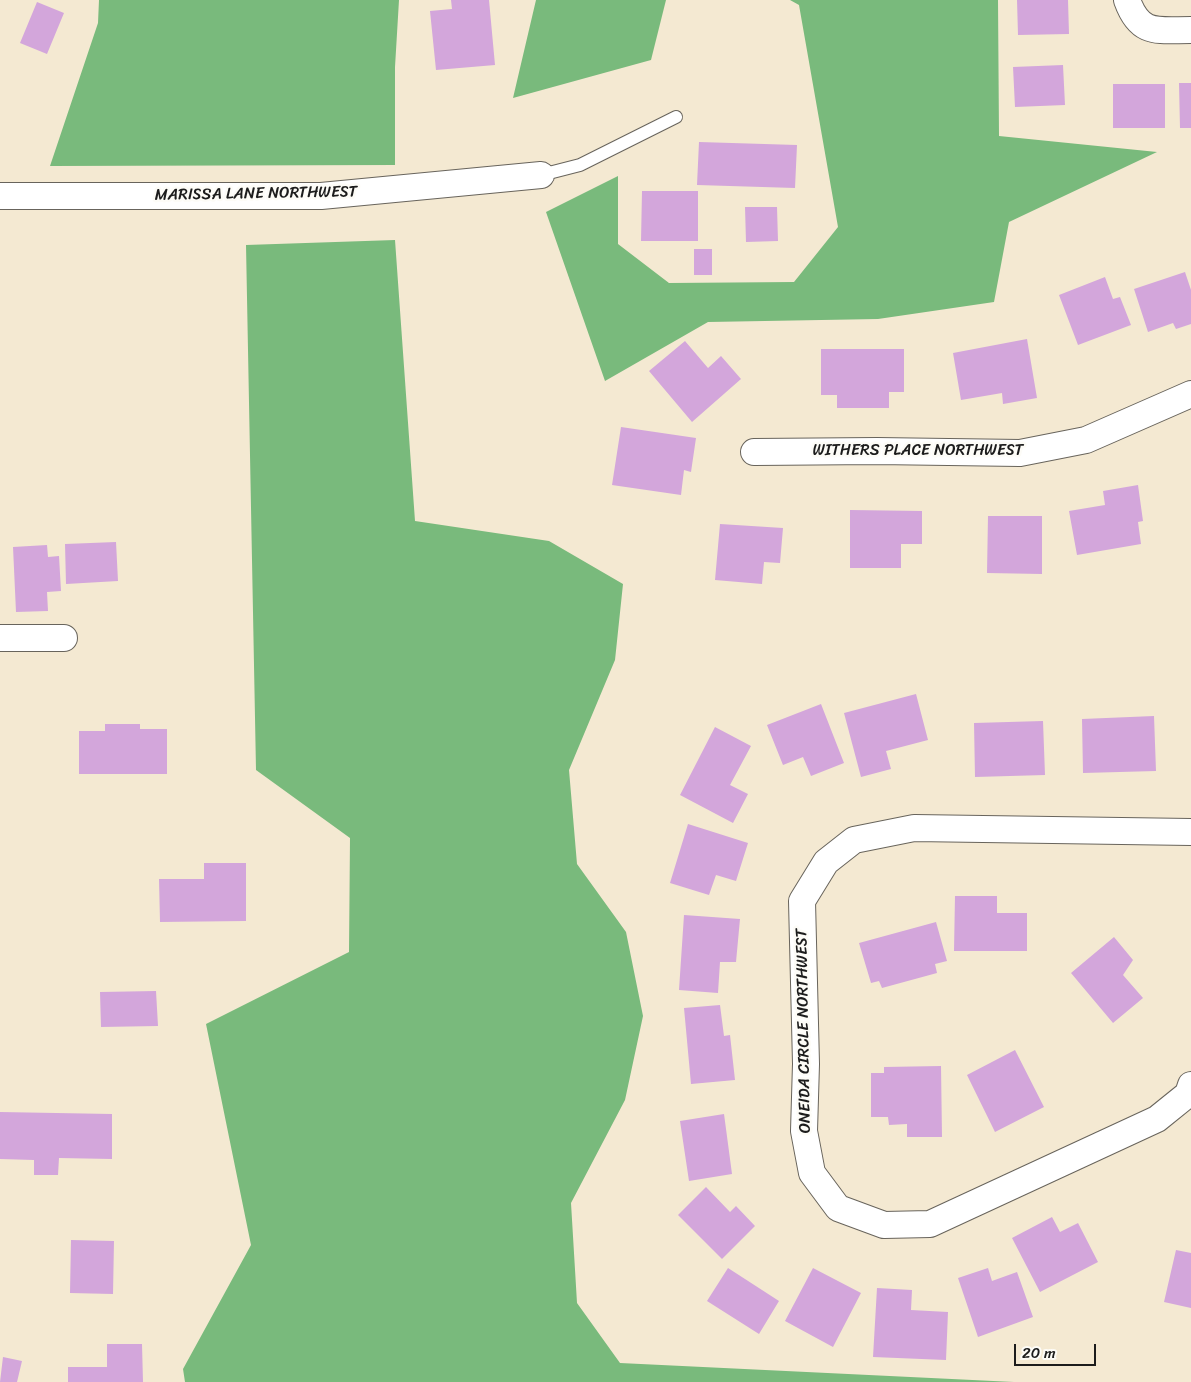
<!DOCTYPE html>
<html>
<head>
<meta charset="utf-8">
<style>
  body { margin:0 }
  #map { position:relative; width:1191px; height:1382px; overflow:hidden; background:#f4e9d2; font-family:Sriracha,sans-serif }
  canvas { display:block }
  .scale { position:absolute; left:1014px; top:1344px; width:82px; height:22px; box-sizing:border-box; border:2px solid #1c1c1c; border-top:0; padding-left:6px; font-size:15px; line-height:18px; white-space:nowrap; color:#1c1c1c; -webkit-text-stroke:4px #fdfcf7; paint-order:stroke }
</style>
</head>
<body>
<div id="map">
<canvas width="1191" height="1382"></canvas>
<div class="scale">20 m</div>
</div>
<script>
const c = document.querySelector('canvas').getContext('2d');
c.lineJoin = 'round';
function fill(path, color) {
  c.fillStyle = color;
  c.fill(path, 'evenodd');
}
function stroke(path, color, width, dash) {
  c.strokeStyle = color;
  c.lineWidth = width;
  c.lineCap = dash ? 'butt' : 'round';
  c.setLineDash(dash || []);
  c.stroke(path);
}
function write(font, color, halo, rows, align = 'center') {
  c.font = font + ' Sriracha,sans-serif';
  c.lineWidth = 5;
  c.setLineDash([]);
  c.textBaseline = 'middle';
  c.strokeStyle = halo;
  c.fillStyle = color;
  for (const [text, x, y, turn = 0] of rows) {
    c.save();
    c.translate(x, y);
    c.rotate((+turn || 0) * Math.PI / 180);
    c.textAlign = isNaN(turn) ? turn : align;
    if (halo) c.strokeText(text, 0, 0);
    c.fillText(text, 0, 0);
    c.restore();
  }
}
fill(new Path2D(`
  M99 0H399L395 67V165L50 166 98 23Z
  M536 0H666L651 60 513 98Z
  M790 0H998L999 136 1157 152 1009 222 994 302 878 319 708 322 605 381 546 212 618 176V244L669 283 794 282 838 227 799 5Z
  M395 240 415 521 549 541 623 584 615 660 569 770 577 864 626 932 643 1016 625 1100 571 1203 577 1303 620 1363 1014 1382H185L183 1369 251 1245 206 1024 349 952 350 838 256 770 246 245Z`), '#79ba7c');
fill(new Path2D(`
  M451 0H489L495 65 436 70 430 11 452 9Z
  M1017 0H1068L1069 34 1018 35Z
  M37 2 64 13 47 54 20 43Z
  M1063 65 1065 105 1015 107 1013 67Z
  M1179 83H1191V128H1180Z
  M1113 84H1165V128H1113Z
  M699 142 797 145 795 188 697 185Z
  M642 191H698V241H641Z
  M745 207H777L778 241 746 242Z
  M694 249H712V275H694Z
  M1185 272 1191 290V324L1176 329 1173 323 1148 332 1134 289Z
  M1105 277 1113 299 1120 297 1131 325 1078 345 1059 295Z
  M1027 339 1037 398 1003 404 1002 393 961 400 953 353Z
  M685 341 708 368 721 356 741 379 692 422 649 371Z
  M821 349H904V392H889V408H837V395H821Z
  M621 427 696 438 691 472 684 470 681 495 612 485Z
  M1138 485 1143 521 1138 522 1141 544 1077 555 1069 511 1105 505 1103 491Z
  M850 510 922 511V544H901V568H850Z
  M988 516H1042V574L987 573Z
  M720 524 783 528 780 563 764 562 762 584 715 580Z
  M116 542 118 581 66 584 65 544Z
  M47 545 48 557 59 556 61 591 47 592 48 611 16 612 13 547Z
  M916 694 928 740 886 751 891 769 861 777 844 713Z
  M821 704 844 763 811 776 803 757 783 765 767 725Z
  M1154 716 1156 771 1083 773 1082 719Z
  M1043 721 1045 775 975 777 974 723Z
  M105 724H140V729H167V774H79V731H105Z
  M715 727 751 746 730 785 748 794 733 823 680 795Z
  M688 824 748 843 736 881 716 875 709 895 670 883Z
  M204 863H246V921L160 922 159 879H204Z
  M955 896H997V913H1027V951H954Z
  M684 915 740 919 736 962H720L718 993 679 990Z
  M936 922 947 961 935 964 937 973 882 988 879 981 871 983 859 943Z
  M1114 937 1133 960 1123 975 1143 998 1113 1023 1071 973Z
  M156 991 158 1026 101 1027 100 992Z
  M720 1005 724 1036 730 1035 735 1080 691 1084 684 1008Z
  M1015 1050 1044 1107 995 1132 967 1075Z
  M941 1066 942 1137H907V1124L889 1125 888 1117H871V1073H884V1067Z
  M0 1112 112 1114V1159L59 1158 58 1175H34V1160L0 1159Z
  M724 1114 732 1174 689 1181 680 1121Z
  M706 1187 730 1212 736 1206 755 1226 722 1259 678 1215Z
  M1052 1217 1060 1232 1078 1223 1098 1262 1040 1292 1012 1238Z
  M71 1240 114 1241 113 1294 70 1293Z
  M1176 1250 1191 1253V1308L1164 1302Z
  M728 1268 779 1301 759 1334 707 1301Z
  M813 1268 861 1293 833 1347 785 1321Z
  M988 1268 992 1281 1017 1272 1033 1317 978 1337 958 1278Z
  M877 1288 912 1290 911 1310 948 1312 946 1360 873 1357Z
  M107 1344H142L143 1382H68V1367H107Z
  M3 1357 22 1361 17 1382H0Z`), '#d3a6db');
const service = new Path2D(`
  M541 175 580 165 676 117`);
const minor = new Path2D(`
  M1127 0C1140 36 1157 30 1191 30
  M0 196H321L541 175
  M754 452 877 451 1020 453 1086 440 1191 394
  M0 638H64
  M1191 832 914 828 854 840 826 862 802 901 806 1064 804 1131 812 1173 838 1208 884 1225 930 1224 1157 1119 1188 1094 1191 1085`);
stroke(service, '#68645c', 14);
stroke(minor, '#68645c', 28);
stroke(service, '#fff', 12);
stroke(minor, '#fff', 26);
write('16px', '#1c1c1c', '#fdfcf7', [
  ["MARISSA LANE NORTHWEST",256,194,-1],
  ["WITHERS PLACE NORTHWEST",918,451],
  ["ONEIDA CIRCLE NORTHWEST",804,1031,-91]
]);
</script>
</body>
</html>
